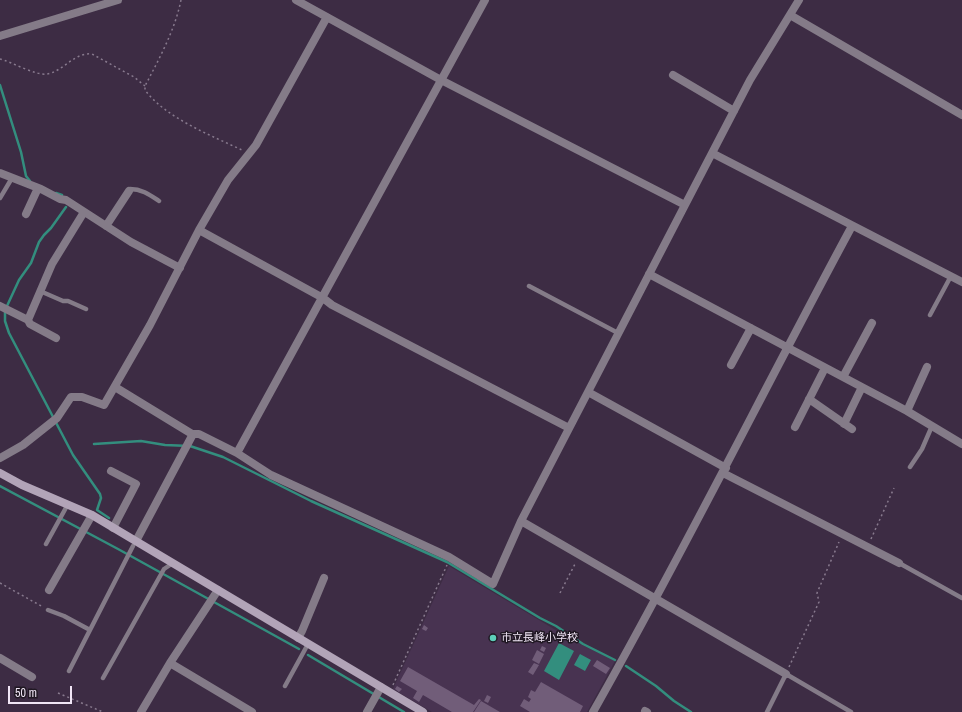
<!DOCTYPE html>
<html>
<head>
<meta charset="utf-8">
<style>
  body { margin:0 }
  #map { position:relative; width:962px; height:712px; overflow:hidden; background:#3d2c44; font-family:"Archivo Narrow",sans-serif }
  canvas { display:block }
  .scale { position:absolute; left:8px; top:686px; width:64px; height:18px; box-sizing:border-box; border:2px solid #f1e6f6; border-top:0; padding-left:5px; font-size:12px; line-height:14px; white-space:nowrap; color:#f1e6f6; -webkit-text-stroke:3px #201823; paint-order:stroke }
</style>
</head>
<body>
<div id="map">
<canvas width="962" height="712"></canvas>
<div class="scale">50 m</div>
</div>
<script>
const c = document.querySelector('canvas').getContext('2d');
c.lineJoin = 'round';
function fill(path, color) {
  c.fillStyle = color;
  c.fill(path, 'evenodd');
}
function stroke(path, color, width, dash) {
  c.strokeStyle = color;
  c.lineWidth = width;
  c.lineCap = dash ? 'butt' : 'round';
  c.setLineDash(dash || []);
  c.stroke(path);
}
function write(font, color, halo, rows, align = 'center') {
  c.font = font + ' "Archivo Narrow","Noto Sans JP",sans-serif';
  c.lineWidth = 3;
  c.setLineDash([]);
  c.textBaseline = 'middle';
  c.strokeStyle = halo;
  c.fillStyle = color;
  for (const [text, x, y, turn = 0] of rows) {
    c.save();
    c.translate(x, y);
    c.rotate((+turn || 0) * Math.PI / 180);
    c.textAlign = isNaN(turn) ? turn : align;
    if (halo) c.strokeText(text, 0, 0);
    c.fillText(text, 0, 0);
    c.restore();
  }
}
fill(new Path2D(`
  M449 566 574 641 615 661 587 712H432L393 689Z`), '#483351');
fill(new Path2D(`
  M559 643 574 651 559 680 544 671Z
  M580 654 591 660 585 671 574 665Z`), '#338e7e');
stroke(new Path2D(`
  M0 85 21 152 26 176 30 181
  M56 193 62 195
  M66 207 51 228 44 235 39 242 31 263 19 280 7 306 5 312V321L9 333 73 455 100 494 101 498 97 510 109 518
  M94 444 141 441 165 445 190 446 223 457 311 501 447 562 540 618 556 626 583 644 615 660
  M0 486 118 549 299 649
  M308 655 404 712
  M626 666 656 686 674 701 691 712`), '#338e7e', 2.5);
fill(new Path2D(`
  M424 625 428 628 426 631 422 629Z
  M542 646 546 648 544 652 540 650Z
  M537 650 544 654 539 664 532 660Z
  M597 660 610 668 606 674 593 666Z
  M534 663 539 665 533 675 528 672Z
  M408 667 474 705 479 699 481 700 473 712H452L423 695 419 702 413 698 417 691 400 681Z
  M541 682 583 706 580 712H530L520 706 524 699 529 702 531 699 528 697 531 690 535 692Z
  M397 686 402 689 399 692 395 689Z
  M487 695 491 697 488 703 484 701Z
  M481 701 500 712H474Z`), '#715d79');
stroke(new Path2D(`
  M181 0C175 30 159 59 145 86V90C166 118 210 135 242 150
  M0 59C12 62 36 76 47 74 64 71 74 52 92 54L134 77 145 86
  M871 539 894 488
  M0 583 43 607
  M560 593 576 562
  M789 667 819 602 817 593 839 542
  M393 685 447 565
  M58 693 103 712`), '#887a8e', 1.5, [2, 3]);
stroke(new Path2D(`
  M129 190 130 189C142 189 150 195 159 201
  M0 198 12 178
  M529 286 618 333
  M40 291 63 301H68L86 309
  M930 315 951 276
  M910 467 922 449 932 426
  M46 544 68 504
  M899 563 962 598
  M48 610 64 616 90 630
  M69 671 133 546
  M103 678 164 569 173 563
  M285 686 308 644
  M767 712 786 674 851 712`), '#847b88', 4.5);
stroke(new Path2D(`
  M296 0 441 80 685 205
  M790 15 962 115
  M0 36 118 0
  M673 75 734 111
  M712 153 962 282
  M0 173 41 189 60 199 66 200 131 242 180 268
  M26 214 38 188
  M106 226 129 191
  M199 230 323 298 332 305 569 428
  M649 274 907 411 962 444
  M0 306 28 320
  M56 338 30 324 28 320 52 264 84 212
  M731 365 751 328
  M843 377 872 323
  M115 387 192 434H199L237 453 271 475 449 557 493 584 521 521 685 205 750 80 799 0
  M588 392 726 468
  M809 399 852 429
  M907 411 927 367
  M844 424 862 387
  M795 427 825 368
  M237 453 485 0
  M0 458 23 445 57 418 71 397H82L104 405 150 325 199 230 228 180 256 145 327 17
  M111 471 136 484 113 528
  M723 473 899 563
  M521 521 786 674
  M136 541 193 434
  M49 590 92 515
  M298 638 302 631 324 578
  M0 658 32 677
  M170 663 252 712
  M645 711 647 712
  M141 712 170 663 218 590
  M367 712 381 687
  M593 712C684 552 765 387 852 226`), '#847b88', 8);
stroke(new Path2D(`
  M0 473 22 485 92 515 423 712`), '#b2a4b8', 8);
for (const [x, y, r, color] of [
  [493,638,4,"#5dceb9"]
]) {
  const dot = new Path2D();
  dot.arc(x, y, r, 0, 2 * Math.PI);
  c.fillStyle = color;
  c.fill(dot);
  stroke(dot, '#201823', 1.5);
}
write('11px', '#f1e6f6', '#201823', [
  ["市立長峰小学校",501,638]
], 'left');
</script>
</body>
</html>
